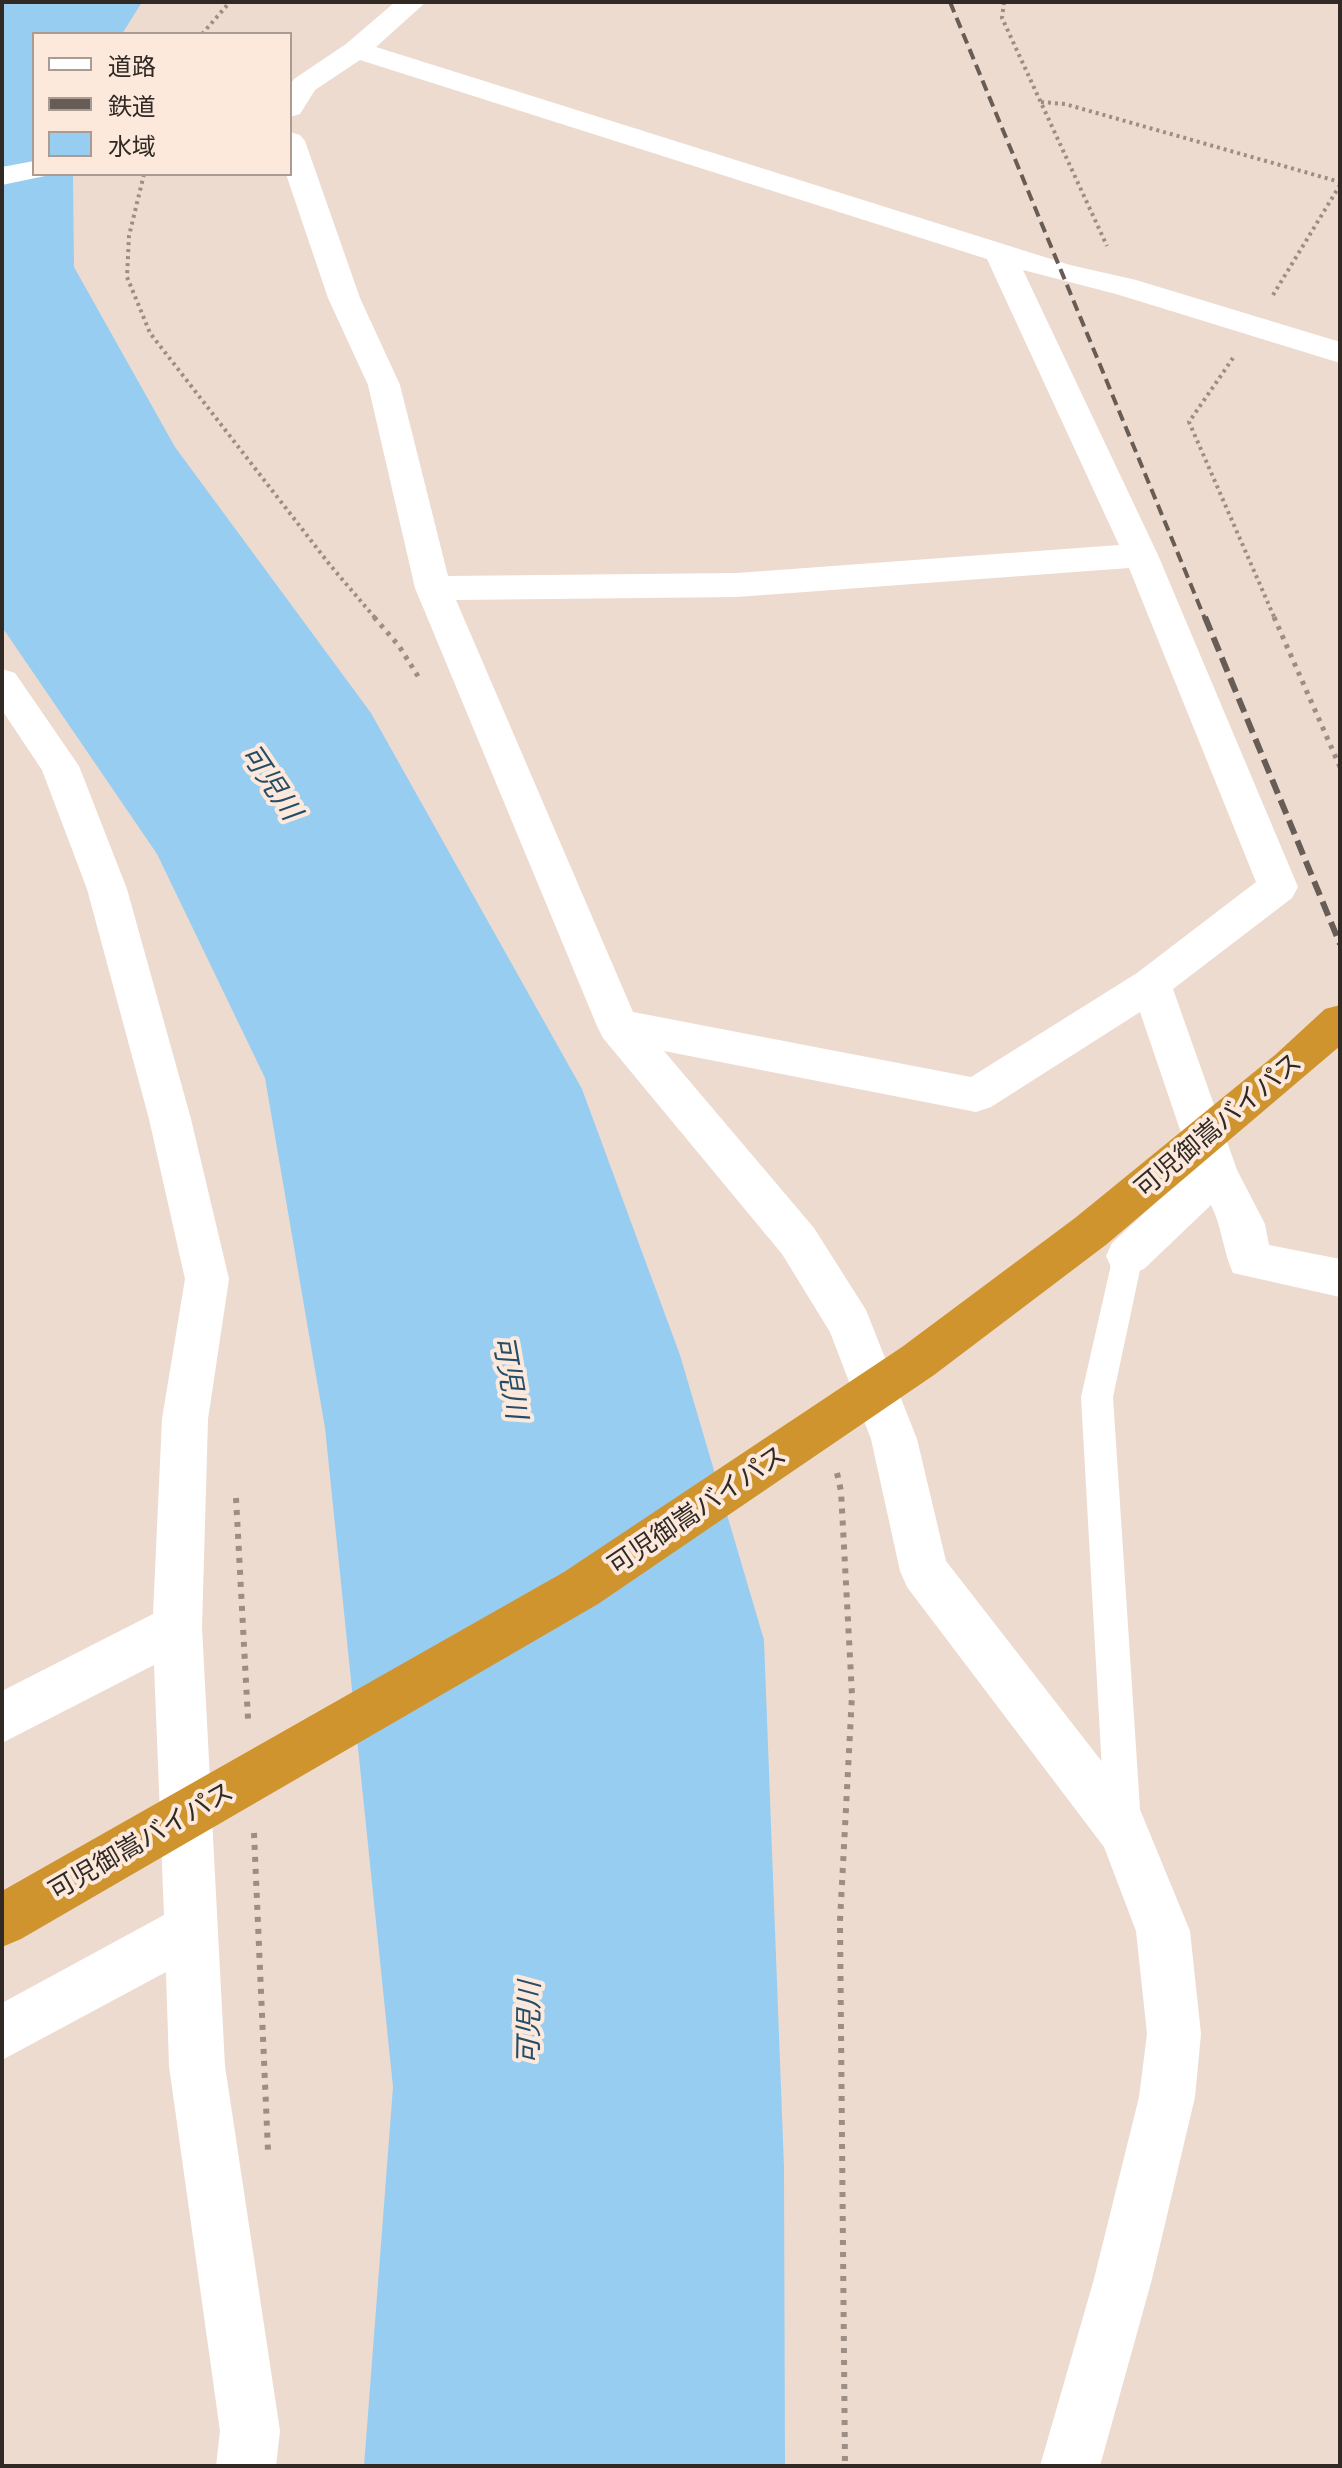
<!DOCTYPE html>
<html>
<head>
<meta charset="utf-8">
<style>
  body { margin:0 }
  #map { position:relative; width:1342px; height:2468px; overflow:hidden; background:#eedbcf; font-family:"Exo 2","Noto Sans JP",sans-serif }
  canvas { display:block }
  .frame { position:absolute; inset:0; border:4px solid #302924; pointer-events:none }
  .legend { position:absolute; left:32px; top:32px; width:260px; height:144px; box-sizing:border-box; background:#fce9dc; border:2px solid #aa9c92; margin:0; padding:10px 14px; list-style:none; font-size:24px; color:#302924 }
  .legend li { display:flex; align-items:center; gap:16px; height:40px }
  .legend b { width:40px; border:2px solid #aa9c92 }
</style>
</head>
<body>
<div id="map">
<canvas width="1342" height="2468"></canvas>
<div class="frame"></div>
<ul class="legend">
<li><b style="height:10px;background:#fff"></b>道路</li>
<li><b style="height:10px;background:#685d56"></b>鉄道</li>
<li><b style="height:22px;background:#98cdf2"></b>水域</li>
</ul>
</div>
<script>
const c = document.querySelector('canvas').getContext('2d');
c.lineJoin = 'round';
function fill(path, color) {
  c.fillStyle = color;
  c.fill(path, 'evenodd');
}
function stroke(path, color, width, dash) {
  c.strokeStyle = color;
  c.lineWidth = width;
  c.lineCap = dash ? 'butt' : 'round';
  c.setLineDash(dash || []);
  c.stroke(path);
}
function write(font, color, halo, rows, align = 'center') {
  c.font = font + ' "Exo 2","Noto Sans JP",sans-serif';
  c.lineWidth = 8;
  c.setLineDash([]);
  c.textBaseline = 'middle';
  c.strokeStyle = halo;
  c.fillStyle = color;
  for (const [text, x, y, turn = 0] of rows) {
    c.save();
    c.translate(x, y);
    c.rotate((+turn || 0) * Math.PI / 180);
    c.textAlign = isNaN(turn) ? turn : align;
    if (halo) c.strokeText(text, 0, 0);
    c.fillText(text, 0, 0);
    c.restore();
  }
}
fill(new Path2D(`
  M2 2H142L122 34H34V174H73L74 267 175 447 371 713 582 1089 680 1355 764 1640 784 2167 785 2466H364L393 2087 325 1428 265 1078 157 854 2 627Z`), '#98cdf2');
stroke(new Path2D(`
  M1004 2 1002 18 1107 246
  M202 34 230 2
  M1041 102 1065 104 1340 182
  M144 174 129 236 127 277 150 333 330 565 376 619
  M1273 295 1340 185
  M1233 358 1189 422 1275 619`), '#9c8e85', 4, [3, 4]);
stroke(new Path2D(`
  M374 617 399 646 421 681
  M1274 617 1340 767`), '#9c8e85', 5, [4, 6]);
stroke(new Path2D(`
  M837 1473 841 1491 852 1695 840 1921 845 2466
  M236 1498 248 1719
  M254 1833 268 2151`), '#9c8e85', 6, [5, 7]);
fill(new Path2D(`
  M1128 1243 1139 1247 1143 1256 1113 1397 1141 1824 1136 1837 1123 1842 1110 1837 1105 1824 1081 1397 1113 1256 1117 1247Z`), '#fff');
fill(new Path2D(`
  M395 2H426L376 47 1070 265 1136 280 1340 342V363L1116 294 1023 270 1158 555 1298 887 1292 898 1173 989 1237 1170 1265 1224 1269 1245 1340 1259V1297L1233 1273C1223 1251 1222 1227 1211 1205L1144 1269 1128 1275 1112 1269 1106 1256 1112 1243 1193 1168 1140 1012 991 1107 976 1112 664 1051 814 1228 866 1310 917 1439 946 1561 1141 1812 1190 1931 1201 2034 1195 2097 1152 2279 1100 2466H1040L1094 2279 1139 2097 1147 2034 1136 1931 1104 1847 907 1587 900 1571 871 1439 830 1332 782 1254 603 1038 597 1026 415 588 368 385 328 298 286 174H290V132L300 135 305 141 360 298 400 385 448 576 737 573 1119 545 987 259 360 60 315 90 300 114 290 117V85L294 79 346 44ZM1129 568 1256 882 1137 973 971 1077 633 1012 456 600 737 597Z
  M34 161V174H46L45 176 2 185V167Z
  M2 669 15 673 79 766 127 889 191 1119 229 1279 208 1419 202 1627 225 2066 280 2431 276 2466H216L220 2431 169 2066 166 1972 2 2060V2003L164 1915 154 1665 2 1743V1691L153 1614 162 1419 185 1279 149 1119 87 889 42 770 2 710Z`), '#fff');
fill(new Path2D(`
  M1340 1005V1046L1107 1244 934 1375 598 1604 21 1939 2 1947V1891L564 1572 902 1347 1075 1218 1275 1055 1325 1009Z`), '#d0942e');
stroke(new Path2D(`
  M950 2 1205 619`), '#685d56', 4, [11, 6]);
stroke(new Path2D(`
  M1205 617 1340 944`), '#685d56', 6, [15, 7]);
write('26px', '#302924', '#fce9dc', [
  ["可児御嵩バイパス",1218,1125,-40],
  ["可児御嵩バイパス",697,1510,-34],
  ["可児御嵩バイパス",141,1841,-30]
]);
write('italic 28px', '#254d67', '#fce9dc', [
  ["可児川",271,782,56],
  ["可児川",510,1377,80],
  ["可児川",529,2023,-89]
]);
</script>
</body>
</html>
